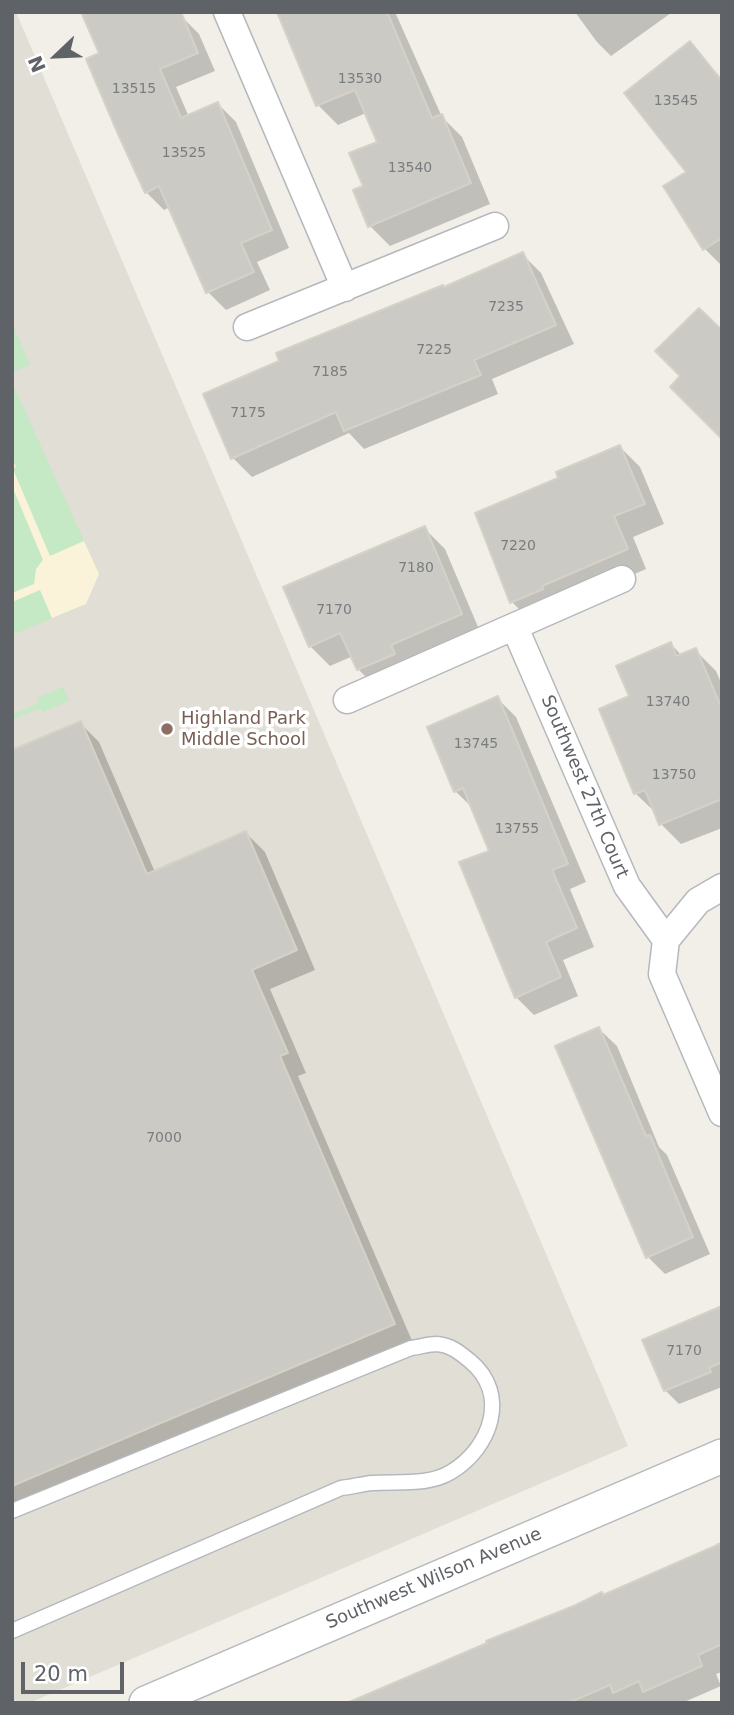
<!DOCTYPE html>
<html>
<head>
<meta charset="utf-8">
<style>
  body { margin:0 }
  #map { position:relative; width:734px; height:1715px; overflow:hidden; background:#f1efe8; font-family:"DejaVu Sans",sans-serif }
  canvas { display:block }
  .frame { position:absolute; inset:0; border:14px solid #5f6368; pointer-events:none }
  .north { position:absolute; left:21px; top:21px; width:70px; height:70px; -webkit-text-stroke:5px #fff; paint-order:stroke; rotate:247deg; font-size:19px; font-weight:700; line-height:28px; text-align:center; color:#5f6368 }
  .north::after { content:''; display:block; margin:auto; width:24px; height:32px; background:#5f6368; clip-path:polygon(50% 0,100% 100%,50% 72%,0 100%) }
  .scale { position:absolute; left:21px; top:1662px; width:103px; height:32px; box-sizing:border-box; border:4px solid #5f6368; border-top:0; padding-left:9px; font-size:21px; line-height:24px; white-space:nowrap; color:#5f6368; -webkit-text-stroke:5px #fff; paint-order:stroke }
</style>
</head>
<body>
<div id="map">
<canvas width="734" height="1715"></canvas>
<div class="frame"></div>
<div class="north">N</div>
<div class="scale">20 m</div>
</div>
<script>
const c = document.querySelector('canvas').getContext('2d');
c.lineJoin = 'round';
function fill(path, color) {
  c.fillStyle = color;
  c.fill(path, 'evenodd');
}
function stroke(path, color, width, dash) {
  c.strokeStyle = color;
  c.lineWidth = width;
  c.lineCap = dash ? 'butt' : 'round';
  c.setLineDash(dash || []);
  c.stroke(path);
}
function write(font, color, halo, rows, align = 'center') {
  c.font = font + ' "DejaVu Sans",sans-serif';
  c.lineWidth = 7;
  c.setLineDash([]);
  c.textBaseline = 'middle';
  c.strokeStyle = halo;
  c.fillStyle = color;
  for (const [text, x, y, turn = 0] of rows) {
    c.save();
    c.translate(x, y);
    c.rotate((+turn || 0) * Math.PI / 180);
    c.textAlign = isNaN(turn) ? turn : align;
    if (halo) c.strokeText(text, 0, 0);
    c.fillText(text, 0, 0);
    c.restore();
  }
}
fill(new Path2D(`
  M12 12H16L628 1446 29 1703H12Z`), '#e1ded6');
fill(new Path2D(`
  M12 323 30 365 12 372Z
  M12 382 99 574 86 604 12 635Z
  M63 687 69 701 43 712 40 708 12 720V715L38 703 37 698Z`), '#c5e8c5');
fill(new Path2D(`
  M12 458 16 467 13 469 50 556 84 541 99 574 86 604 52 618 40 590 12 602V593L34 584 36 569 43 560 12 486Z`), '#fbf3d9');
fill(new Path2D(`
  M278 12H395L442 117 462 137 490 204 390 246 370 226 365 187 379 143 366 113 338 125 318 105Z
  M575 12H670L671 13 611 56 597 42Z
  M181 16 199 34 215 71 176 87 189 117 218 104 236 122 289 248 257 262 270 290 226 310 208 292 170 207 164 210 146 192 88 59Z
  M690 43 722 79V266L704 248 689 172Z
  M522 254 541 273 574 344 492 379 498 394 364 449 349 433 252 477 233 458 444 288Z
  M620 447 640 467 664 524 633 537 646 569 561 606 532 622 512 602 478 514 560 478Z
  M425 529 445 549 481 634 378 689 358 669 353 656 330 666 310 646Z
  M671 644 682 656 696 651 716 671 722 685V828L681 844 661 824 656 813 635 793 631 697Z
  M498 699 516 717 586 882 570 889 594 947 563 960 578 996 534 1015 516 997 491 852 474 809 455 791Z
  M80 723 99 742 155 872 246 833 265 852 315 970 270 989 306 1073 298 1076 413 1343 12 1513V752Z
  M599 1029 617 1046 659 1147 667 1155 710 1254 665 1274 648 1257Z
  M722 1311V1387L679 1404 665 1390Z
  M722 1542V1672L716 1674 721 1686 682 1703H351L604 1597 717 1547 716 1544Z`), '#0003');
const building = new Path2D(`
  M81 12H181L198 53 160 69 181 118 218 102 272 230 241 243 254 272 206 293 159 186 145 193 118 134 86 59 99 53Z
  M277 12H387L432 118 442 114 471 183 368 227 353 190 363 186 349 153 377 142 355 90 316 106Z
  M690 41 722 81V238L703 250 663 186 686 172 624 93Z
  M523 252 556 325 474 360 481 375 344 431 336 412 231 459 203 394 279 361 276 353 443 285 444 287Z
  M699 308 722 330V439L670 387 680 376 655 351Z
  M620 445 645 504 614 516 628 549 542 586 543 589 510 603 475 513 558 478 556 472Z
  M425 526 462 614 391 645 395 654 357 670 340 633 309 647 283 587Z
  M671 642 676 656 696 648 722 709V799L659 825 645 790 634 794 599 709 629 696 616 666Z
  M498 696 568 864 552 870 577 928 546 942 561 977 515 998 459 862 489 851 463 788 454 792 427 727Z
  M81 721 147 874 246 831 297 950 252 970 288 1053 280 1056 395 1324 12 1486V750Z
  M599 1027 646 1136 650 1135 693 1237 646 1258 555 1046Z
  M722 1306V1362L709 1368 711 1372 664 1391 642 1340Z
  M722 1543V1644L698 1655 702 1666 643 1692 639 1681 613 1693 610 1685 568 1703H347L487 1643 486 1641 576 1605 602 1592 603 1595Z`);
fill(building, '#cccac5');
stroke(building, '#d6d1c6', 2);
const service = new Path2D(`
  M12 1511 411 1348C419 1347 429 1344 437 1344 451 1345 460 1353 470 1361 510 1394 491 1448 451 1472 428 1486 398 1481 372 1483 362 1484 351 1487 341 1488L12 1631`);
const minor = new Path2D(`
  M227 12 345 288
  M247 327 495 226
  M515 628 627 886 666 940
  M347 700 622 579
  M666 940 662 974 722 1113
  M666 940 698 901 722 887`);
const tertiary = new Path2D(`
  M146 1703 722 1456`);
stroke(service, '#b5b8bc', 17);
stroke(minor, '#b5b8bc', 29);
stroke(tertiary, '#b5b8bc', 36);
stroke(service, '#fff', 14);
stroke(minor, '#fff', 26);
stroke(tertiary, '#fff', 33);
for (const [x, y, r, color] of [
  [167,729,7,"#8d6e63"]
]) {
  const dot = new Path2D();
  dot.arc(x, y, r, 0, 2 * Math.PI);
  c.fillStyle = color;
  c.fill(dot);
  stroke(dot, '#fff', 2.5);
}
write('14px', '#7a7d7f', null, [
  ["13530",360,79],
  ["13515",134,89],
  ["13545",676,101],
  ["13525",184,153],
  ["13540",410,168],
  ["7235",506,307],
  ["7225",434,350],
  ["7185",330,372],
  ["7175",248,413],
  ["7220",518,546],
  ["7180",416,568],
  ["7170",334,610],
  ["13740",668,702],
  ["13745",476,744],
  ["13750",674,775],
  ["13755",517,829],
  ["7000",164,1138],
  ["7170",684,1351]
]);
write('18px', '#785e54', '#fff', [
  ["Highland Park",181,719],
  ["Middle School",181,740]
], 'left');
write('18px', '#5f6368', '#fff', [
  ["Southwest 27th Court",584,787,67],
  ["Southwest Wilson Avenue",434,1579,-23]
]);
</script>
</body>
</html>
